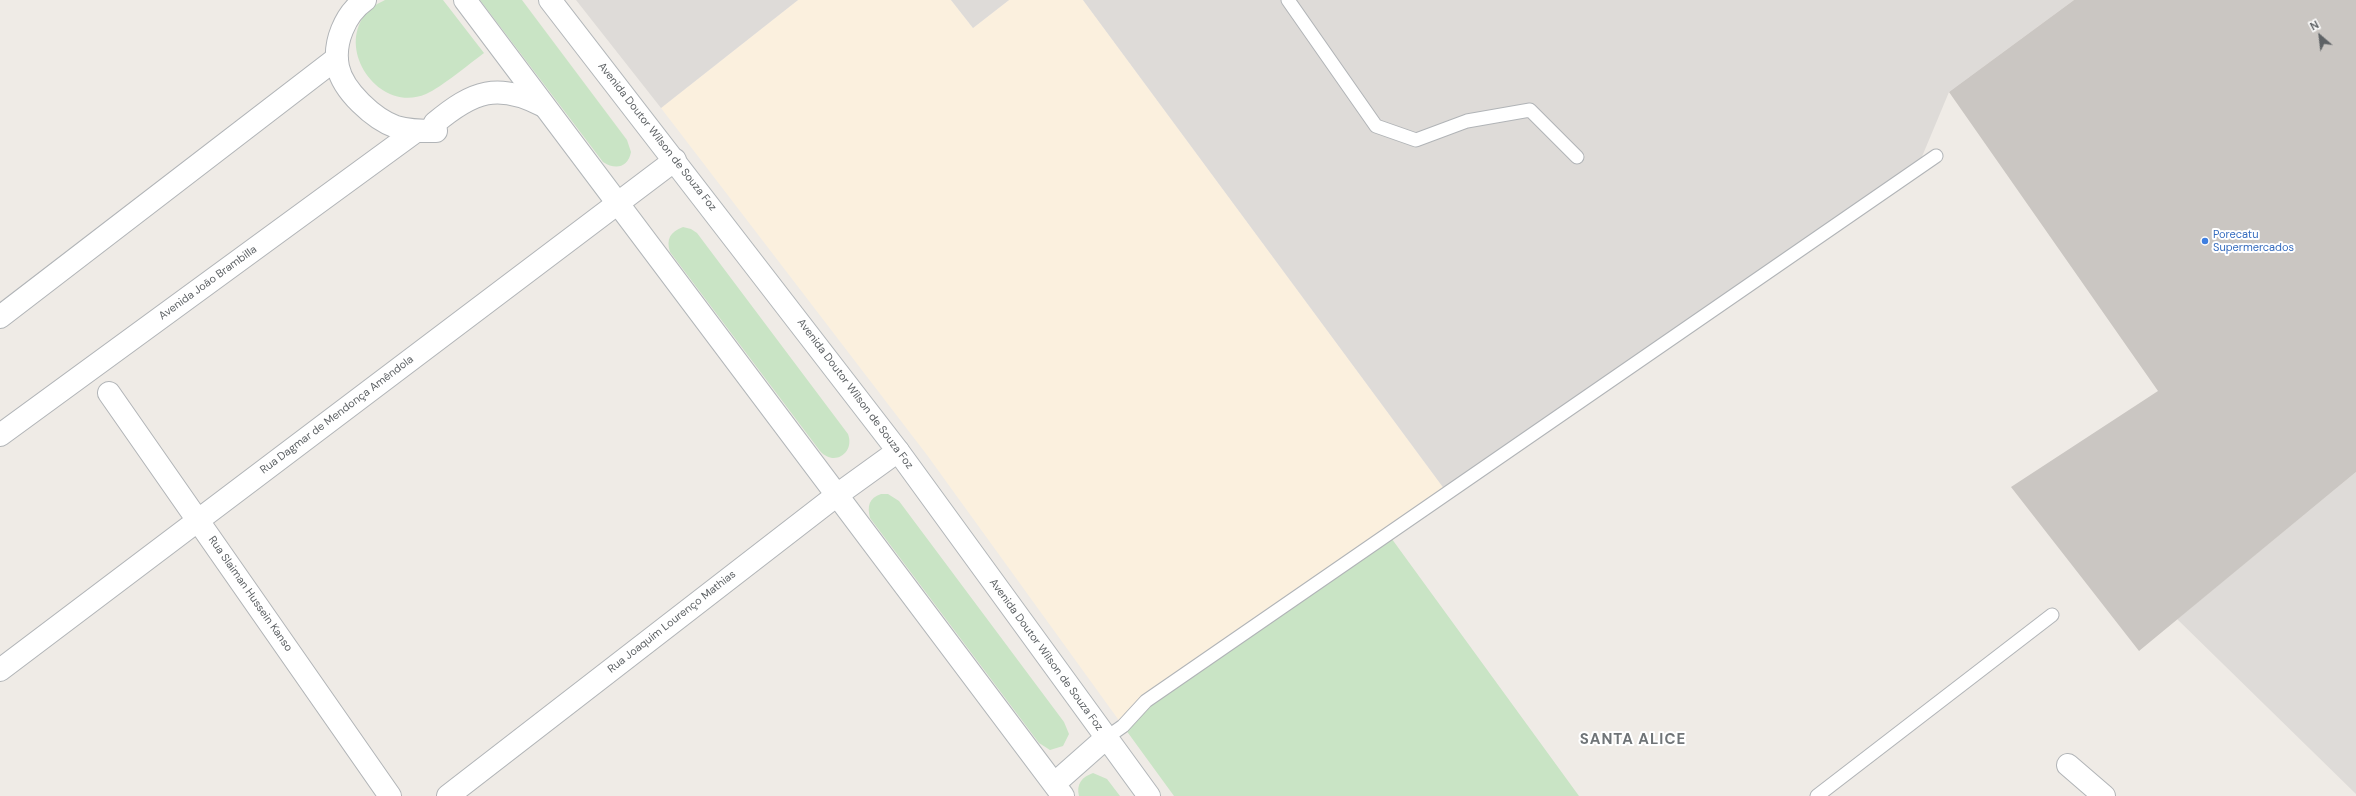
<!DOCTYPE html>
<html>
<head>
<meta charset="utf-8">
<style>
  body { margin:0 }
  #map { position:relative; width:2356px; height:796px; overflow:hidden; background:#efebe6; font-family:"DM Sans",sans-serif }
  canvas { display:block }
  .north { position:absolute; left:2300px; top:16px; width:40px; height:40px; -webkit-text-stroke:3px #fff; paint-order:stroke; rotate:332deg; font-size:11px; font-weight:700; line-height:16px; text-align:center; color:#5e6265 }
  .north::after { content:''; display:block; margin:auto; width:14px; height:18px; background:#5e6265; clip-path:polygon(50% 0,100% 100%,50% 72%,0 100%) }
</style>
</head>
<body>
<div id="map">
<canvas width="2356" height="796"></canvas>
<div class="north">N</div>
</div>
<script>
const c = document.querySelector('canvas').getContext('2d');
c.lineJoin = 'round';
function fill(path, color) {
  c.fillStyle = color;
  c.fill(path, 'evenodd');
}
function stroke(path, color, width, dash) {
  c.strokeStyle = color;
  c.lineWidth = width;
  c.lineCap = dash ? 'butt' : 'round';
  c.setLineDash(dash || []);
  c.stroke(path);
}
function write(font, color, halo, rows, align = 'center') {
  c.font = font + ' "DM Sans",sans-serif';
  c.lineWidth = 4;
  c.setLineDash([]);
  c.textBaseline = 'middle';
  c.strokeStyle = halo;
  c.fillStyle = color;
  for (const [text, x, y, turn = 0] of rows) {
    c.save();
    c.translate(x, y);
    c.rotate((+turn || 0) * Math.PI / 180);
    c.textAlign = isNaN(turn) ? turn : align;
    if (halo) c.strokeText(text, 0, 0);
    c.fillText(text, 0, 0);
    c.restore();
  }
}
fill(new Path2D(`
  M798 0H951L973 28 1009 0H1083L1448 494 1123 726 927 455 661 108Z`), '#fbf0de');
fill(new Path2D(`
  M576 0H798L661 108Z
  M951 0H1009L973 28Z
  M1083 0H2074L1949 92 1916 171 1448 494Z
  M2356 472V794L2177 619Z`), '#dedbd8');
fill(new Path2D(`
  M385 0H443L484 53C469 64 442 87 426 94 380 114 334 50 367 12 371 7 379 3 385 0Z
  M480 0H522L627 140 631 152C628 168 615 170 603 162Z
  M683 227 691 229 697 233 848 434C855 453 834 467 820 451L670 252C666 239 670 232 683 227Z
  M881 494H888L899 501 1064 722 1069 734 1063 746 1050 750 1039 743 870 518C867 506 869 498 881 494Z
  M1389 535 1579 796H1174L1123 726 1146 701Z
  M1093 773 1107 779 1120 796H1079C1076 784 1082 777 1093 773Z`), '#c9e4c5');
fill(new Path2D(`
  M2074 0H2356V472L2139 651 2011 487 2158 391 1949 92Z`), '#cac6c2');
const lane = new Path2D(`
  M1288 0 1376 126 1416 140 1467 121 1530 110 1577 157
  M1106 738 1123 726 1146 701 1936 156
  M1817 796 2052 615`);
const street = new Path2D(`
  M365 0C345 14 333 43 338 67 343 91 374 119 396 127 409 131 422 131 436 131L435 123C473 91 498 82 544 106
  M0 317 337 58
  M109 393 390 796
  M0 435 416 131
  M0 670 675 160
  M2068 765 2104 796
  M448 796 837 495 898 451`);
const secondary = new Path2D(`
  M465 0 1063 796
  M550 0 898 451 1149 796
  M1054 784 1106 738`);
stroke(lane, '#b1b4b7', 15);
stroke(street, '#b1b4b7', 24);
stroke(secondary, '#b2b6b9', 24);
stroke(lane, '#fff', 13);
stroke(street, '#fff', 22);
stroke(secondary, '#fff', 22);
for (const [x, y, r, color] of [
  [2205,241,4,"#3f7fe0"]
]) {
  const dot = new Path2D();
  dot.arc(x, y, r, 0, 2 * Math.PI);
  c.fillStyle = color;
  c.fill(dot);
  stroke(dot, '#fff', 1.5);
}
write('11px', '#5e6265', '#fff', [
  ["Avenida Doutor Wilson de Souza Foz",657,137,52],
  ["Avenida João Brambilla",208,283,-36],
  ["Avenida Doutor Wilson de Souza Foz",855,394,53],
  ["Rua Dagmar de Mendonça Amêndola",337,415,-37],
  ["Rua Slaiman Hussein Kanso",250,594,55],
  ["Rua Joaquim Lourenço Mathias",672,622,-38],
  ["Avenida Doutor Wilson de Souza Foz",1046,655,54]
]);
write('11px', '#366cbe', '#fff', [
  ["Porecatu",2213,235],
  ["Supermercados",2213,248]
], 'left');
c.letterSpacing = '1px';
write('bold 15px', '#6f7477', '#fff', [
  ["SANTA ALICE",1633,740]
]);
c.letterSpacing = '0px';
</script>
</body>
</html>
